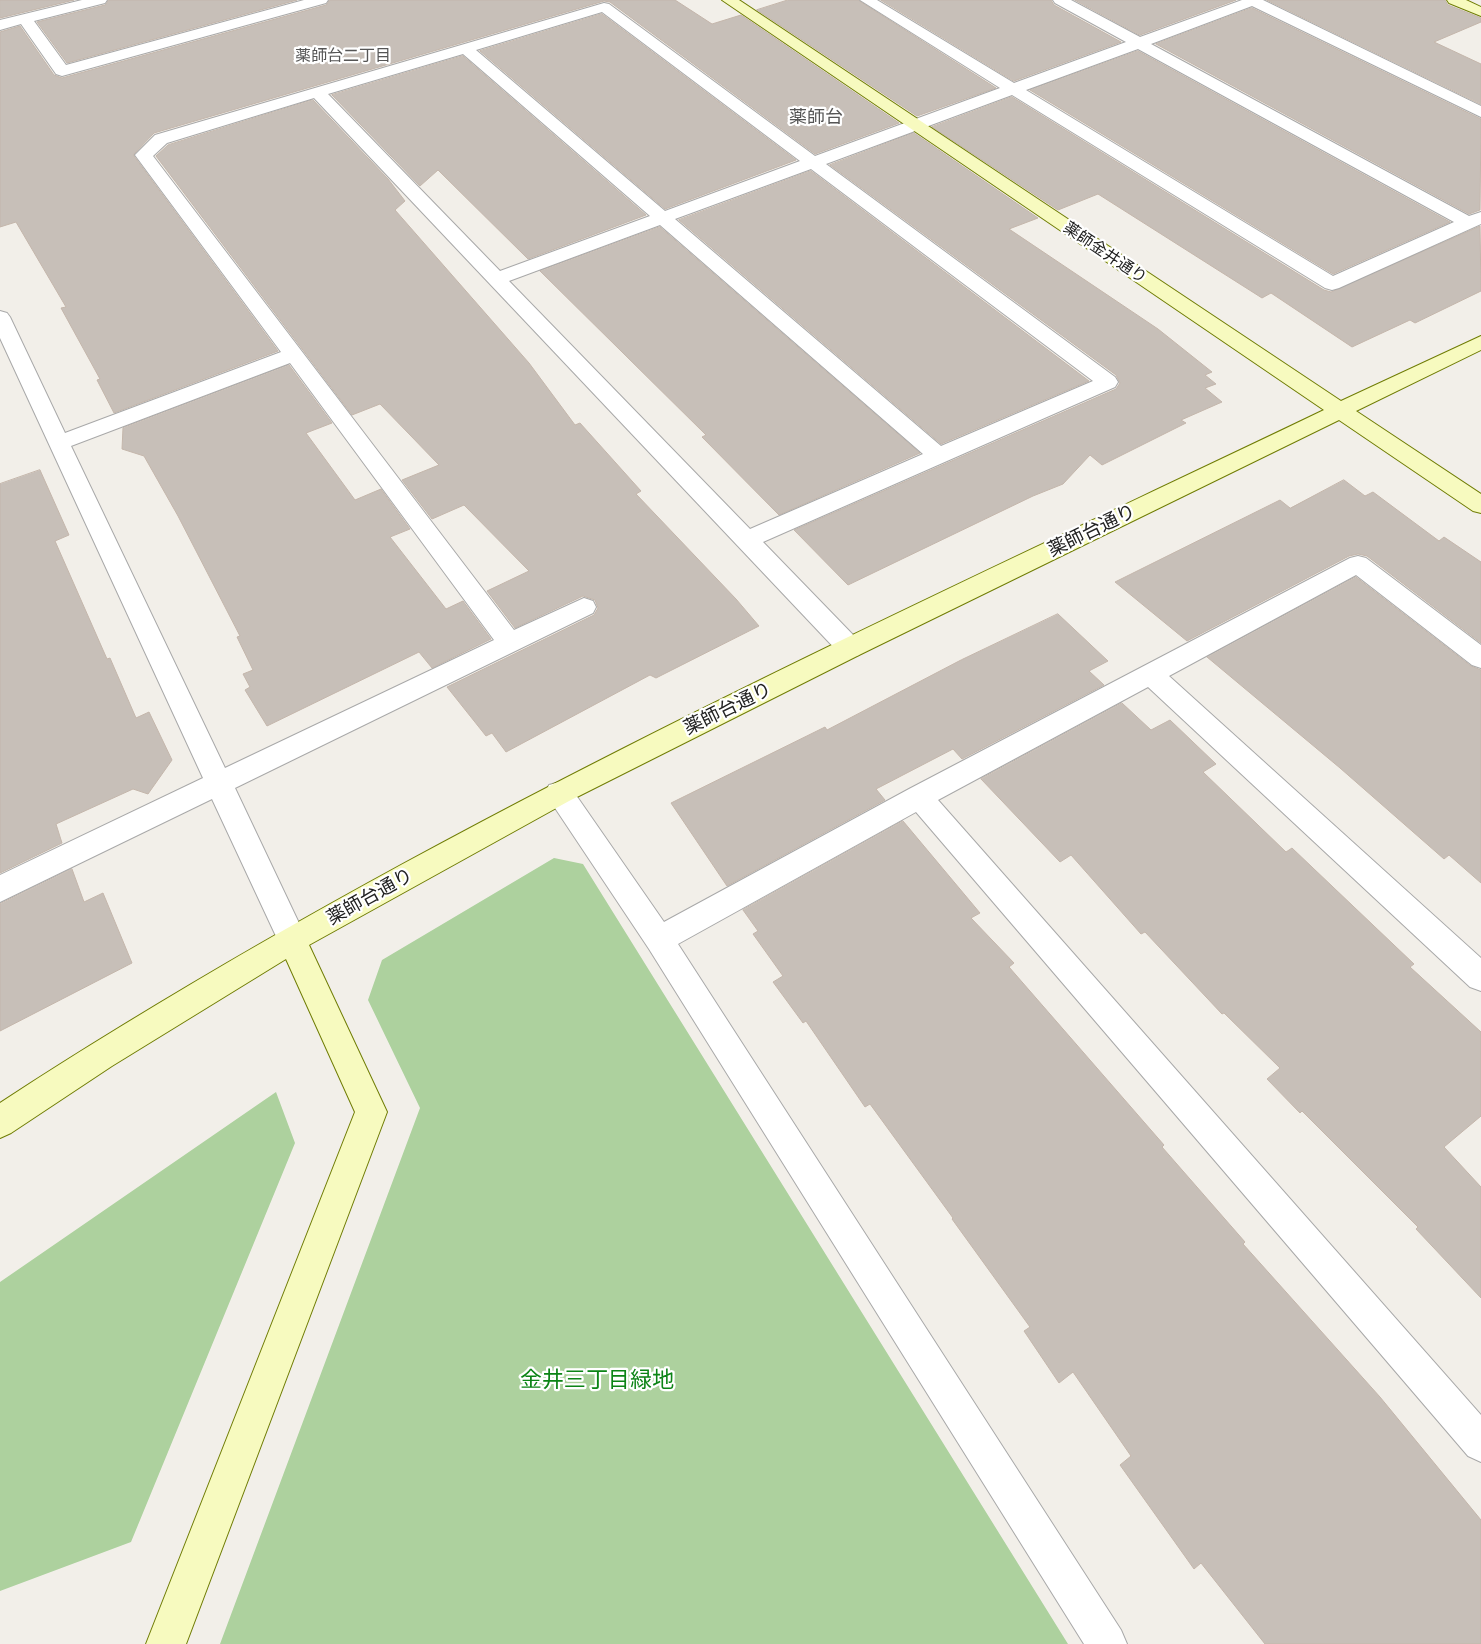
<!DOCTYPE html>
<html>
<head>
<meta charset="utf-8">
<style>
  body { margin:0 }
  canvas { display:block; background:#f2efe9 }
</style>
</head>
<body>
<canvas width="1481" height="1644"></canvas>
<script>
const c = document.querySelector('canvas').getContext('2d');
c.lineJoin = 'round';
function fill(path, color) {
  c.fillStyle = color;
  c.fill(path, 'evenodd');
}
function stroke(path, color, width, dash) {
  c.strokeStyle = color;
  c.lineWidth = width;
  c.lineCap = dash ? 'butt' : 'round';
  c.setLineDash(dash || []);
  c.stroke(path);
}
function write(font, color, halo, rows, align = 'center') {
  c.font = font + ' Cabin,"Noto Sans JP",sans-serif';
  c.lineWidth = 4.5;
  c.setLineDash([]);
  c.textBaseline = 'middle';
  c.strokeStyle = halo;
  c.fillStyle = color;
  for (const [text, x, y, turn = 0] of rows) {
    c.save();
    c.translate(x, y);
    c.rotate((+turn || 0) * Math.PI / 180);
    c.textAlign = isNaN(turn) ? turn : align;
    if (halo) c.strokeText(text, 0, 0);
    c.fillText(text, 0, 0);
    c.restore();
  }
}
fill(new Path2D(`
  M554 858 583 864 1068 1644H220L420 1108 368 1000 382 960Z
  M276 1092 295 1143 131 1542 0 1591V1282Z`), '#add19e');
const building = new Path2D(`
  M0 0H74L0 18Z
  M109 0H297L67 63 37 22 105 5Z
  M330 0H675L712 24 741 15 899 123 815 154 610 2 604 1 154 133 134 154V156L278 351 114 413 97 380 100 379 61 308 66 307 16 222 0 227V32L20 26 54 75 62 78 326 5Z
  M788 0H858L996 88 917 116 757 10Z
  M881 0H1051L1054 5 1121 42 1014 81Z
  M1075 0H1236L1140 35Z
  M1267 0H1445L1448 5 1481 18V22L1434 42 1481 64V104Z
  M1252 8 1481 119 1480 210 1469 214 1156 44Z
  M602 14 796 160 665 209 480 51Z
  M1138 51 1450 222 1333 274 1030 90Z
  M463 56 646 215 528 259 438 170 420 186 332 95Z
  M1012 97 1324 290 1331 292 1480 226 1481 291 1415 323 1410 320 1352 347 1271 293 1262 298 1098 194 1058 210 932 127Z
  M313 100 388 179 405 201 395 210 529 363 575 425 580 423 641 491 636 494 736 599 759 626 656 678 650 675 506 752 492 733 486 736 447 687 594 615 598 608 595 600 583 596 515 628 487 591 529 571 464 505 432 519 402 480 439 465 380 404 352 415 156 156 168 145Z
  M914 133 1038 218 1009 229 1158 329 1212 372 1205 375 1216 384 1205 388 1222 402 1181 420 1186 423 1102 465 1090 455 1063 484 1033 496 848 585 794 530 1116 389 1120 383 1116 375 830 165Z
  M811 171 1089 381 941 444 679 220Z
  M660 227 920 453 779 515 702 437 706 435 540 271Z
  M289 365 332 423 306 433 355 500 381 489 410 529 390 537 446 609 463 601 491 639 432 668 419 652 267 726 245 690 250 687 243 674 253 670 237 637 240 636 178 516 144 456 122 449 123 428Z
  M40 470 69 535 55 541 107 659 110 658 136 718 149 712 172 760 148 794 133 789 56 824 62 843 0 873V484Z
  M1344 480 1365 496 1373 492 1439 541 1444 537 1481 562V643L1367 556 1358 554 1349 556 1187 641 1115 582 1280 500 1290 508Z
  M1356 577 1471 666 1481 670V883L1449 855 1444 859 1340 768 1207 657Z
  M1058 614 1108 661 1089 671 1104 685 962 759 953 749 876 789 885 800 727 886 671 803 825 727 827 730 961 660Z
  M1122 703 1151 730 1170 720 1216 764 1203 772 1286 852 1292 848 1333 887 1414 964 1410 967 1481 1032V1116L1444 1147 1481 1187V1298L1416 1229 1418 1227 1302 1111 1300 1113 1267 1079 1280 1068 1224 1013 1222 1014 1145 932 1141 934 1071 855 1060 862 981 779Z
  M903 821 980 913 971 918 1014 963 1009 967 1164 1145 1162 1147 1245 1242 1243 1244 1380 1397 1481 1520V1644H1265L1201 1563 1194 1569 1120 1465 1131 1456 1073 1372 1059 1383 1024 1331 1030 1327 952 1219 953 1218 870 1104 865 1107 806 1021 803 1023 773 982 783 976 753 934 758 931 743 910Z
  M72 869 84 902 103 893 132 963 0 1031V904Z`);
fill(building, '#c7bfb8');
stroke(building, '#c4b6ab', 1);
const street = new Path2D(`
  M82 0H107L105 3 34 21 66 65 304 0H328L326 3 62 76 56 74 21 24 0 30V20Z
  M860 0H877L1014 83 1126 42 1055 3 1053 0H1071L1140 37 1242 0H1263L1481 106V117L1252 6 1151 44 1469 216 1481 212V224L1339 288 1332 290 1325 288 1012 95 826 164 1115 377 1118 382 1115 387 763 542 859 641 862 648 859 655 850 657 841 655 314 98 167 143 153 156 514 630 584 598 593 601 596 607 593 613 235 788 307 940 302 949 292 953 282 949 212 799 0 902V875L203 778 0 338V311L7 313 10 317 65 433 281 352 138 159 135 155 155 135 604 3 609 4 815 156 1000 88ZM602 12 800 161 665 211 476 50ZM1138 49 1454 222 1333 276 1026 90ZM463 54 650 216 500 271 328 94ZM811 169 1093 381 941 446 675 219ZM660 225 923 454 750 529 509 281ZM290 363 494 640 225 768 71 446Z
  M1358 556 1366 558 1481 645V668L1472 665 1356 575 1169 676 1481 958V991L1470 987 1148 687 938 800 1481 1415V1462L1468 1456 916 812 678 944 1121 1630 1127 1644H1084L649 949 545 793 549 785 559 782 569 785 664 922 909 789 1350 558Z`);
const secondary = new Path2D(`
  M722 0H739L1341 401 1481 336V350L1356 411 1481 494V513L1473 511 1339 420 859 655 569 801 309 945 387 1112 186 1644H146L355 1112 286 959 112 1066 11 1133 0 1138V1103C418 830 875 625 1324 410Z
  M1447 0H1466L1481 7V16L1449 3Z`);
stroke(street, '#a9a9a9', 2);
stroke(secondary, '#707d05', 2);
fill(street, '#fff');
fill(secondary, '#f7fabf');
write('16px', '#555', '#fff', [
  ["薬師台二丁目",343,56]
]);
write('16px', '#222', '#fff', [
  ["薬師金井通り",1105,253,34]
]);
write('18px', '#555', '#fff', [
  ["薬師台",816,118]
]);
write('19px', '#222', '#fff', [
  ["薬師台通り",1092,531,-26],
  ["薬師台通り",728,709,-26],
  ["薬師台通り",370,897,-29]
]);
write('22px', '#0c8416', '#fff', [
  ["金井三丁目緑地",597,1381]
]);
</script>
</body>
</html>
